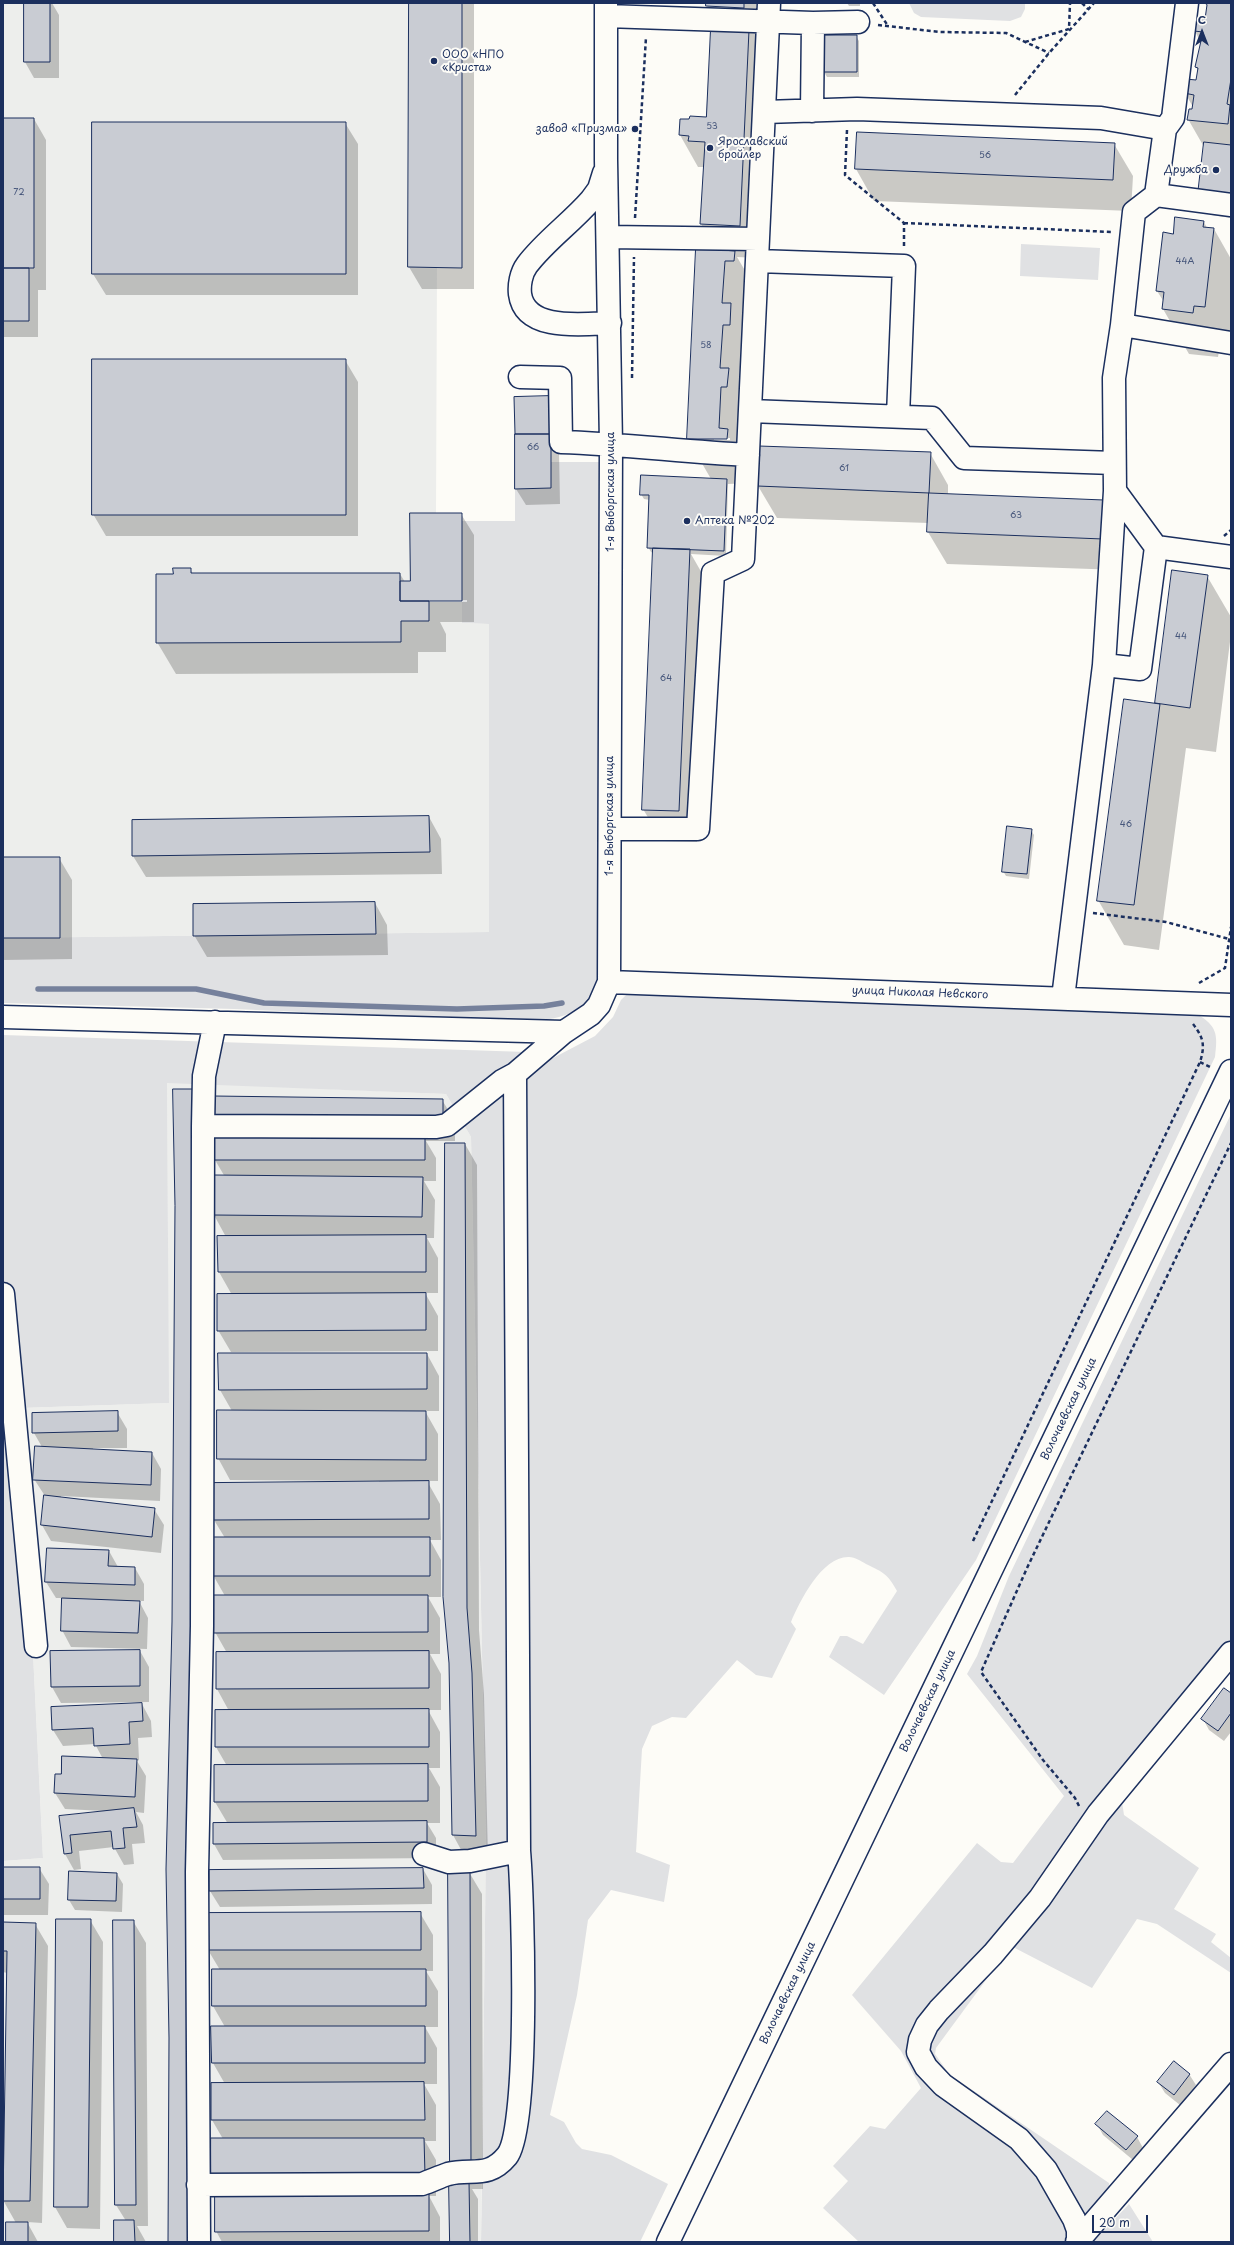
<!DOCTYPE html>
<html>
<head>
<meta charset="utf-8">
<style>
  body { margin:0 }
  #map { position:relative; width:1234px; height:2245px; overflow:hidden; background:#fdfcf7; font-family:"Playpen Sans",sans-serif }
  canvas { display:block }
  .frame { position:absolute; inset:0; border:4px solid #1b2f5e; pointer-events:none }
  .north { position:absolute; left:1182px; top:12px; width:40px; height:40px; -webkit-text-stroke:3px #fdfcf7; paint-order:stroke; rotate:0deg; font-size:11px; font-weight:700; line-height:16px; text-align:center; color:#1b2f5e }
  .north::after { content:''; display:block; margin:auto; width:14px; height:18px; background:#1b2f5e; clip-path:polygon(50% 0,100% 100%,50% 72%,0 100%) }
  .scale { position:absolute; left:1092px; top:2215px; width:56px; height:18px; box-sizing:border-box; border:2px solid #1b2f5e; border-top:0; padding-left:5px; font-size:12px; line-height:14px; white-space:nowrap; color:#1b2f5e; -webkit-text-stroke:3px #fdfcf7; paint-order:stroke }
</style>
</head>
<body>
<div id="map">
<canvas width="1234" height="2245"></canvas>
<div class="frame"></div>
<div class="north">С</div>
<div class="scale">20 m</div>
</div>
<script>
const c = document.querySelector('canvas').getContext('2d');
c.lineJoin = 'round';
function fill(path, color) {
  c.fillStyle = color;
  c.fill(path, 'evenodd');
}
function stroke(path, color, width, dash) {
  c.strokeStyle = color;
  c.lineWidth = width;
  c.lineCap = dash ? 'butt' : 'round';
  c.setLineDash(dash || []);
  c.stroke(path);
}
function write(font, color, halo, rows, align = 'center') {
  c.font = font + ' "Playpen Sans",sans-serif';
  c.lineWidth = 4;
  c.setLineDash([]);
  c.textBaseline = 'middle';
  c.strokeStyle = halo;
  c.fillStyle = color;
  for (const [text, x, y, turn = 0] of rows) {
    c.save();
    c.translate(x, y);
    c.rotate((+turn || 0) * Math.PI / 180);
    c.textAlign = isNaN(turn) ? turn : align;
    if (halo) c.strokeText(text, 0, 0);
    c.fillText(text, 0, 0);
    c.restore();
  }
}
fill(new Path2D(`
  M3 3H462V268H437L436 513H462V623L489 624V932L3 938Z
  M167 1082 446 1094 471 1137 486 1841 481 2242H3V1861L43 1858 21 1408 168 1403Z`), '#edeeec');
fill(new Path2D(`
  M909 3H1025V9L1021 17 1010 21 921 17 914 13Z
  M1021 244 1100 248 1098 280 1020 276Z
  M551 462H602L599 951C598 962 598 975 596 985 588 1015 554 1019 529 1022L234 1009 3 1003V938L489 932V624L462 623V521H515V489L551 488Z
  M638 991 1197 1014C1217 1026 1218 1034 1215 1057L976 1560 884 1695 829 1657 840 1636H847L863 1644 897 1591C887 1573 884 1573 866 1564 861 1561 855 1557 849 1557 822 1556 800 1601 791 1622L796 1629 772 1678 756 1675 737 1660 686 1718 672 1717 652 1726 642 1749 636 1852 670 1865 664 1902 611 1890 588 1920 577 1995 550 2115 564 2122 576 2143 582 2149 611 2155 668 2184 640 2242H481L482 2184C523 2167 523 2150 530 2110L532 1884 528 1845 522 1080 536 1067 595 1036 613 1017 621 1000 627 994Z
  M3 1035 527 1052 512 1068 511 1824 507 1839 513 1878 515 2005 511 2100 505 2144 494 2157 482 2161 486 1841 471 1137 446 1094 167 1083 169 1403 21 1408 43 1858 3 1861Z
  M1231 1114V1664L1149 1766 1122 1802 1124 1815 1199 1868 1174 1909 1216 1934 1211 1942 1231 1958V1973L1157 1924 1137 1919 1092 1988 1011 1946 936 2048 935 2054 949 2074 1109 2183 1110 2191 1064 2242H859L823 2208 848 2181 833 2166 870 2126 885 2129 921 2088 901 2051 852 1995 977 1843 1001 1862 1013 1863 1064 1796 967 1674 977 1656 1009 1576Z
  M1129 2204 1153 2242H1093Z`), '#e0e1e3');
fill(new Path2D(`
  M25 3H52L59 15V78H34L25 62Z
  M410 3H474V289H422L409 267Z
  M707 3H773L758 258 737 257 760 296 752 483 728 484 726 556 691 554 707 582 697 842 662 841 643 809 653 553 651 552 648 547 650 500 644 499 641 494 711 479 688 439 716 250 701 224 704 167H698L680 135 681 120 707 118 721 30 707 6ZM714 438H730V440H714Z
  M847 3H860V6H849Z
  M1207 3H1231V218L1211 215 1199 194 1204 147 1188 119 1193 107 1185 93 1197 81 1198 71 1196 67 1201 43 1195 31 1197 19 1206 20Z
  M856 36 859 41V77H827L824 72Z
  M3 119H34L46 140V290H38V337H3Z
  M345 123 358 144V295H106L93 274Z
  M1114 144 1133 176 1131 211 874 201 856 169Z
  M1204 222 1207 228 1214 229 1231 259V346L1219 351 1218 357 1189 354 1163 309 1164 302 1157 291 1174 235Z
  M345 360 358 382V536H106L93 514Z
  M550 397 559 451 560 504 526 505 516 489Z
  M930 453 948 485V494L1104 501 1120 570 947 564 928 532 929 523 777 518 758 486Z
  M461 514 474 535V622H440L446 634V652H418V673L176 674 157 642 174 574 190 569 193 574H400L405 582H411ZM422 600H467V602H422Z
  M1173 571 1207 576 1231 617V634L1216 752 1186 748 1159 950 1124 945 1098 900 1155 704Z
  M429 817 441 839 442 874 146 877 133 856Z
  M1031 830 1034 835 1029 879 1006 876 1003 871Z
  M3 858H59L72 880V959L3 960Z
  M375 903 387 925 388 955 207 957 194 935Z
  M442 1100 455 1121V1141H426L436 1158V1181H424L435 1200 434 1238H427L438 1258V1293H425L438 1316V1351L231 1352 218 1330 232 1295 219 1272 218 1237H226L214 1215V1176L225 1177 215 1160Z
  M465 1144 477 1165 479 1630 484 1695 488 1857H465L453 1835 450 1663Z
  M427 1354 439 1376V1411H425L438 1434V1481H427L440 1504 441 1540H430L441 1560V1597H428L440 1618V1654H430L441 1674V1710H428L440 1732V1768H429L440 1787V1823H427L436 1838V1858L223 1860 214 1844 228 1824 215 1802 227 1766 216 1747 229 1711 217 1689 227 1653 215 1632 225 1596 213 1575 225 1538 214 1520 379 1483V1481L230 1480 218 1458 232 1411 220 1390Z
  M117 1412 127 1429V1448H93V1450L152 1453 161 1469 160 1501 61 1496V1498L154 1509 164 1525 161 1553 51 1541 42 1525 45 1496 34 1479 42 1447 34 1433 33 1414Z
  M109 1551 118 1567 135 1568 144 1584V1601H139L148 1618 147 1649 71 1647 62 1630 63 1598H56L46 1582Z
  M140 1651 149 1667V1702L61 1703 52 1687Z
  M1231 1694V1732L1224 1741 1209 1730 1203 1719Z
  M142 1704 151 1721 152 1737 138 1738 139 1760 137 1761 146 1776 144 1813 136 1812 143 1825 145 1843 132 1844 134 1864 124 1865 114 1847 79 1851 81 1869 74 1870 65 1854 60 1817 104 1811 65 1809 55 1793 62 1775 103 1759 95 1744 63 1746 53 1730Z
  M3 1868H39L49 1884 48 1915H3Z
  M423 1869 432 1885V1904L220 1907 210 1891Z
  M469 1872 482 1894 483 2189H472L478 2199V2242H451Z
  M117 1874 123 1884 122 1912 75 1910 69 1900Z
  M420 1913 433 1935V1971H426L438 1991V2027H425L437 2048V2084H424L436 2105V2141H425L436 2160V2196H429L440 2217V2242H222L216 2231 223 2139 212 2120 225 2084 213 2063 212 2027H225L213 2006V1970H220L208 1950V1914Z
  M90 1920 103 1942 100 2229 67 2228 55 2207Z
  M133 1921 146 1943 148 2226H137L146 2242H115L126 2221 116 2205Z
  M3 1923 35 1924 48 1946 42 2223 27 2222 38 2242H7L16 2223 3 2200 7 1973 3 1972Z
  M1189 2074 1196 2085 1180 2105 1165 2093 1158 2082Z
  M1097 2124 1137 2137 1143 2148 1133 2160 1103 2135Z`), '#0003');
stroke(new Path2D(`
  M38 989H196L264 1003 457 1009 544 1006 562 1003`), '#76819c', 5.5);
const building = new Path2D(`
  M24 3H50V62H24Z
  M409 3H462V268L408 267Z
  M706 3H744V8L706 6Z
  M1205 3H1231V79L1227 104 1230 105 1228 124 1187 120 1189 109H1192L1194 95 1184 93 1186 79 1196 80 1198 68 1195 67 1203 32 1194 31 1196 17 1205 19 1207 5Z
  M711 28 749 30 740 226 700 224 705 142 688 141 689 136 679 135 680 119H689L690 116 706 117Z
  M823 35H857V72H823Z
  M3 118H34V268H3Z
  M92 122H346V274H92Z
  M857 132 1115 143 1113 180 855 169Z
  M1204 142 1231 145V198L1198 194Z
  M1175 217 1204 221 1203 227 1214 228 1205 307 1194 306 1193 313 1162 309 1164 292 1156 291 1163 232 1173 234Z
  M696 248 735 251 734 261H725L722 303H731L730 325H723L720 368H729L727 387H721L719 428 728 429 727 439H687Z
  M3 268H29V321H3Z
  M92 359H346V515H92Z
  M550 396 551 434H515L514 397Z
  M515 434H551V488L515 489Z
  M759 446 931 452 929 493 757 486Z
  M641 475 727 479 724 551 647 548 649 495H640Z
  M929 493 1104 500 1103 539 927 532Z
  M410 513H462V601H400V581H410Z
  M653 548 690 549 679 811 642 810Z
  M173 568H191V573H400V601H429V621H401V642L156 643V574H173Z
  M1172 570 1208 575 1190 708 1155 703Z
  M1124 699 1160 704 1134 905 1097 901Z
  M429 816 430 852 132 856V820Z
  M1007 826 1032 829 1027 874 1002 872Z
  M3 857H60V938H3Z
  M375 902 376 934 193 936V904Z
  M173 1089H194V1622L187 2038 188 2242H168L169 2038 166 1869 172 1622 175 1206Z
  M213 1096 443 1099V1120L213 1117Z
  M214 1136H425V1160H214Z
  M445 1143H465L467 1608 472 1673 476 1836 452 1835 449 1663 443 1597Z
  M213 1175 423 1177 422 1217 213 1215Z
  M426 1235V1272H218L217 1236Z
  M426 1293V1330L217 1331V1294Z
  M218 1353H427V1389L219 1390Z
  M217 1410 426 1411V1460L217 1459Z
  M118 1411V1431L32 1433V1413Z
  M35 1446 152 1452 151 1485 33 1480Z
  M429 1481V1519L213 1520V1483Z
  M44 1495 155 1508 152 1537 41 1525Z
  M212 1537H430V1576H212Z
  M47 1548 109 1550 108 1566 135 1567V1585L45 1582Z
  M214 1595H428V1632L214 1633Z
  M62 1598 140 1601 138 1633 61 1631Z
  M140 1650V1686L51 1687 50 1651Z
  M429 1651V1688L216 1689V1652Z
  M1224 1688 1231 1693V1713L1218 1731 1201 1719Z
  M142 1703 143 1721 129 1722 130 1744 94 1746 93 1728 52 1730 51 1707Z
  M429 1709V1747H215V1710Z
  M62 1756 137 1759 135 1797 54 1793 55 1774H61Z
  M428 1764V1801L214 1802V1765Z
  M134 1808 137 1827 123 1828 125 1848 113 1849 111 1831 70 1835 72 1853 64 1854 59 1816Z
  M427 1821V1842L213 1844V1823Z
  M3 1867H40V1899H3Z
  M423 1868 424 1888 209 1891V1870Z
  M69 1871 117 1873 116 1901 68 1900Z
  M448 1871H470L471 2167 450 2168Z
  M421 1912V1950H207V1913Z
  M56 1919H91L88 2207H54Z
  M113 1920H134L136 2205H115Z
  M3 1922 36 1923 30 2201H3L7 1951H3Z
  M212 1969H426V2006H212Z
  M211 2026H425V2063H212Z
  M1174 2061 1190 2074 1174 2095 1157 2082Z
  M424 2082 425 2120H211V2083Z
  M1107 2111 1138 2136 1126 2150 1095 2124Z
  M211 2138H424L425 2175 211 2176Z
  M449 2182H469L470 2242H450Z
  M215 2194H429V2231L215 2232Z
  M114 2220H134L135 2242H114Z
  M6 2222H28V2242H6Z`);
fill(building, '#c9ccd3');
stroke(building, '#1b2f5e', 1);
const minor = new Path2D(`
  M606 16 813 23 812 111
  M813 23 858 22
  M765 112 857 109 1101 118 1165 129
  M604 173 599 189 591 200C571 223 545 241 527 265 521 273 519 285 520 294 525 332 583 324 610 323
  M1156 195 1231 205
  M608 237 758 239
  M757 261 904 266 898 416
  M1122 325 1231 343
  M520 377 560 378 561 442C624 444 685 452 748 455
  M750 411 932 418 964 458 1114 463
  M1156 547 1231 557
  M1104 665 1115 491
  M610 829H698L713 573 743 559 769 3
  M609 982 1231 1005
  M1063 998 1104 665 1140 669 1156 547 1115 491 1114 378 1122 325 1134 212 1156 195 1165 129 1173 118 1187 3
  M3 1017 564 1032
  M203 1126 436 1127 447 1125 502 1081 515 1074 564 1032 591 1014 599 1005 609 982 611 444 606 160V3
  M3 1294 36 1646
  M424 1854 449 1862 470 1861 519 1851
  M198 2185 422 2184C431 2181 439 2177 448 2174 472 2168 488 2179 507 2156 530 2128 523 1897 519 1851L515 1074
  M199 2242 197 1872 202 1626 203 1126 204 1076 215 1022
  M668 2242 1231 1071
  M1077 2242 1231 2064
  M1078 2242V2230L1074 2219 1046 2170 1019 2139 943 2085 926 2067 918 2052 920 2040 927 2025 939 2010 993 1954 1040 1898 1098 1814 1231 1653`);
stroke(minor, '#1b2f5e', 25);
stroke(new Path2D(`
  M873 3 888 26
  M1082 3 1088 9
  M878 25 940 32 1006 33 1049 53
  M1025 42 1069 29 1070 3
  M1015 95 1049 53 1094 3
  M847 130 845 175 904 223V247
  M635 218 646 37
  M904 223 1112 232
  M632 378 634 257
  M1224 536 1231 530
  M1093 913 1166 922 1229 939
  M1199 983 1225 968 1231 927
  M1200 1062 1210 1067
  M973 1541 1200 1062C1205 1046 1204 1038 1193 1024
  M1079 1806 1075 1798 1043 1760 981 1672 1027 1568 1231 1143`), '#1b2f5e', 2.5, [4, 3]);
stroke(minor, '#fdfcf7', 22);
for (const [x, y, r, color] of [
  [434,61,4,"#1b2f5e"],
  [635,129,4,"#1b2f5e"],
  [710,148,4,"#1b2f5e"],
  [1216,170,4,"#1b2f5e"],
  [687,521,4,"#1b2f5e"]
]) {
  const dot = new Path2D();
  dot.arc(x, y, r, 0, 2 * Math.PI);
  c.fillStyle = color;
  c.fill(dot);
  stroke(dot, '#fdfcf7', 1.5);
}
write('9px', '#46567b', null, [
  ["53",712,127],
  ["56",985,156],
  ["72",19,193],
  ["44А",1185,262],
  ["58",706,346],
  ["66",533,448],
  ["61",844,469],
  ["63",1016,516],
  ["44",1181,637],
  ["64",666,679],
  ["46",1126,825]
]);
write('11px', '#1b2f5e', '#fdfcf7', [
  ["ООО «НПО",442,55],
  ["«Криста»",442,68],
  ["завод «Призма»",627,129,"right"],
  ["Ярославский",718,142],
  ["бройлер",718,155],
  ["Дружба",1208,170,"right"],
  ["Аптека №202",695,521]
], 'left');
write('11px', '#1b2f5e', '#fdfcf7', [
  ["1-я Выборгская улица",611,492,-90],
  ["1-я Выборгская улица",610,816,-90],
  ["улица Николая Невского",920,993,2],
  ["Волочаевская улица",1069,1409,-64],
  ["Волочаевская улица",928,1701,-64],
  ["Волочаевская улица",788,1993,-64]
]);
</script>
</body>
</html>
